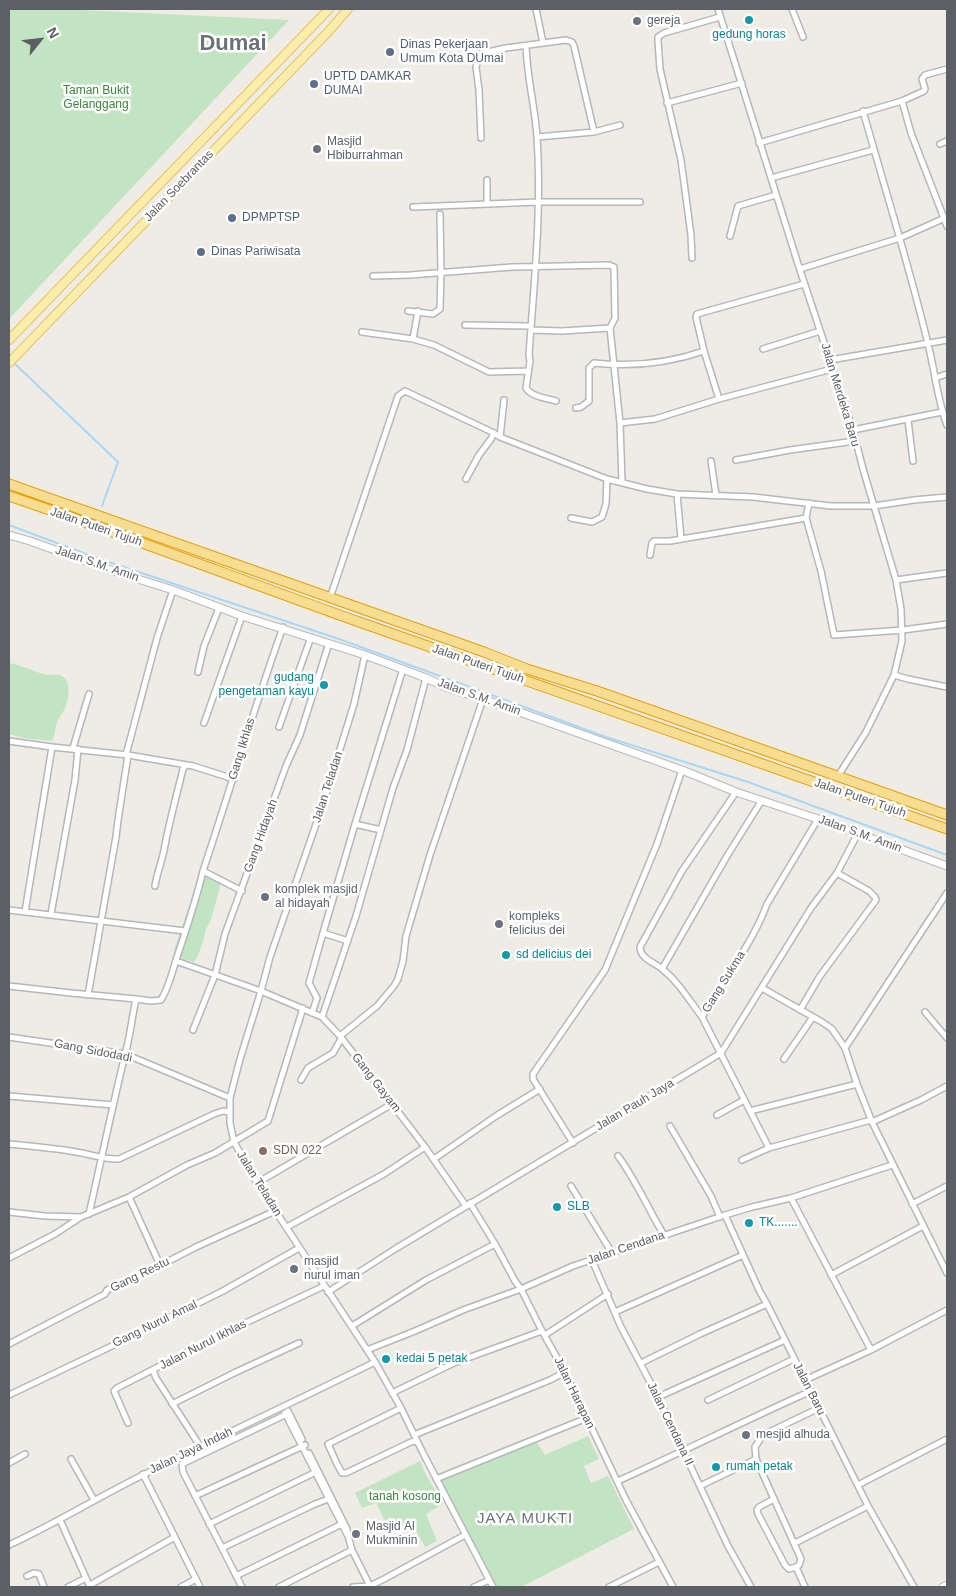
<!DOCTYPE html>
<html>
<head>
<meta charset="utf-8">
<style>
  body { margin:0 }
  #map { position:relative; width:956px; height:1596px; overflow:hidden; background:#eeece4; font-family:Arial,sans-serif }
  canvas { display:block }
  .frame { position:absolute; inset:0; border:10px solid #5c6064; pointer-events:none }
  .north { position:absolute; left:15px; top:15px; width:50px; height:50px; -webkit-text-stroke:4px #fff; paint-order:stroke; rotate:61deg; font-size:14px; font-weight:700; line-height:20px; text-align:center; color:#5c6064 }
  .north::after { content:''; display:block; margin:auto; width:18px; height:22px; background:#5c6064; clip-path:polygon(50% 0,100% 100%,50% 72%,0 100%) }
</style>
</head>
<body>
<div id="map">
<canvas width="956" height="1596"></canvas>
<div class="frame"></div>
<div class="north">N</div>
</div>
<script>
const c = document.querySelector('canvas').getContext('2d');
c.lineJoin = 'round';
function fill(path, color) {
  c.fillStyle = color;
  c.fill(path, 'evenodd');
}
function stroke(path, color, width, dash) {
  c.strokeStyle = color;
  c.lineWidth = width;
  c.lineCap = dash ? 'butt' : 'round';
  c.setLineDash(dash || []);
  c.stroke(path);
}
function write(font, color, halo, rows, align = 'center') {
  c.font = font + ' Arial,sans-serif';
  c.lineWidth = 5;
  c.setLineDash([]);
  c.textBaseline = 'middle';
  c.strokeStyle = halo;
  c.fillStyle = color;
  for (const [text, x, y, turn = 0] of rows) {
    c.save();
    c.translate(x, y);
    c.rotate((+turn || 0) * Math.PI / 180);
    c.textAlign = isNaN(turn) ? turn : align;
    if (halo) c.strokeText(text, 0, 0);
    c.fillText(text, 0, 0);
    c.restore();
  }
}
fill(new Path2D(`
  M9 9H60L289 20 9 319Z
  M9 663C21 665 31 670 43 674 49 676 57 673 62 676 73 682 68 704 63 712 61 716 58 718 57 722 55 729 55 735 52 741L23 738 9 734Z
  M200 870 211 878 221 883 211 920 206 929 203 942 197 958 194 962 174 956 175 947 189 907Z
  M588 1436 599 1459 584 1466 591 1483 608 1476 634 1529 521 1587H496L440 1480 536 1441 545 1455Z
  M420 1461 426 1475 443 1504 426 1514 437 1541 425 1547 412 1523 391 1533 376 1503 362 1508 355 1493Z`), '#c2e4c2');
stroke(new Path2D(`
  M14 363 118 462 102 506
  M9 525 94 557 339 639 606 737 748 782 947 855`), '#a8d7fa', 2);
const street = new Path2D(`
  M536 9 543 43
  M718 9 798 264 853 430 863 469 896 580 901 609 902 641 894 675 866 732 838 776
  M792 9 803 37
  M526 46C527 77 535 107 537 137 542 210 534 283 529 355L530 361 526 388C532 397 546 398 556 401
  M902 101 911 133 947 226
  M667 103 742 83
  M863 111C885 189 909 265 928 344 935 371 937 399 947 425
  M537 137 594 132 620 125
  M481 138 479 90 476 67 479 54 506 48 566 40 572 42 574 46 594 132
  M759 143 902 101 924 91 925 89 922 79 925 75 947 69
  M940 144 947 141
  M771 178 873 150
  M487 180V203
  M413 207 538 202H640
  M730 236 738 206 776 195
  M692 258 691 235 681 160 660 69 658 41V37L664 33 720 17
  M800 269 900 238 947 217
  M373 276 410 275 512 267 609 265 614 267 615 318 610 328 562 331 531 330
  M408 311 433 314 440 309 441 272 440 214
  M465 325 531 326
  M610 328 620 423 622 482
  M362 332 413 339 434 345 489 372 528 371
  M413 339 418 311
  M763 349 820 331
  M830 360 947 340
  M935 378 947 374
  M719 399 704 351 696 317 697 314 804 284
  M576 408 581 407 589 401V368L594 363C631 367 669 363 704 351
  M908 420 913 461
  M620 423 655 419 719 399 832 369
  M853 430 942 412
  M500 437 504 400
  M736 460 790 450 855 441
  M711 461 716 495
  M466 479 479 455 491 439 494 433
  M677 494 681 539
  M809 503 806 518 821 571 834 635 903 630 947 624
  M571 518 592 522 602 517 606 504 607 479
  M650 555 652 543 654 541H670L806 518
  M896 580 947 573
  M330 598 398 396 405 391 494 433 500 437 607 479 647 489 677 494 753 497 831 506H874L914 500 947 497
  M365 655 354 704 322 807 270 957 261 991 240 1059 230 1098V1123L234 1142 257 1183 375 1362 401 1408 423 1453 493 1587
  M198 672 204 646 219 608
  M894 675 908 679 947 687
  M204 723 242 616
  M279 727 311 637
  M9 741 52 747 128 755 193 766 234 779
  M73 748 89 694
  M126 755 157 638 173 590
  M355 824 381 830
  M155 886C157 872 163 859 165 845 170 819 177 794 183 769L186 765
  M242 891 203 871C230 790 254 708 283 627
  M9 910 185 931
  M25 912 52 747
  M51 914 75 780 78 749
  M323 933 355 824 403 669
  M176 961 261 991 322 1017 340 1036 425 1147 466 1206
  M662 969 727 856 762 800
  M9 986 71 993 136 999 151 1001 161 1000C169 987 172 973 176 960 186 930 196 901 203 871
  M762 988 822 1022 832 1029 845 1048 857 1084 872 1122 947 1273
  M88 995 116 837 118 820 128 755
  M800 1010 820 976 876 900 875 897 869 891 837 873
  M925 1012 947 1038
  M312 1013 317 998 309 983 323 933 348 941
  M322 1017 356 916 393 788 407 750 426 678
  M702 1017C689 1000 678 981 661 968 653 962 640 958 640 947L682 871 736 792
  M193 1030 215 975 225 934 286 766 300 735 329 643
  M340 1036 377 1006 394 986 398 979 403 961 406 936 430 855 483 699
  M9 1037 125 1054 230 1098
  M845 1048 947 893
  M784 1059 813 1017
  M301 1080 308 1068 333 1053 341 1039
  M9 1096 113 1105
  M750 1111 857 1084
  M717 1115 744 1100
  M872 1122 921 1100 947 1086
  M670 1126 711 1196 720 1217
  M573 1143 533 1079V1074L605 970 657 844 682 770
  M9 1144C31 1146 54 1148 76 1152 90 1154 105 1160 119 1159L214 1114 223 1111 230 1112
  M769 1148 702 1017C723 980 752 945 767 904L818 819
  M618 1156C636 1180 648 1209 664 1235
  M434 1159 496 1116 540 1089
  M742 1160 769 1148 871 1120
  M257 1183 392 1104
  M571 1186 612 1253
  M129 1197 160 1265
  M791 1198 871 1350
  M470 1203 495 1244 515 1281 521 1289 542 1331 565 1372 626 1500 673 1587
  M912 1204 947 1186
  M9 1212 45 1216 81 1217
  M89 1214C101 1161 112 1108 125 1055 130 1037 132 1017 136 999
  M725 1215 760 1292 767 1304 868 1506 914 1587
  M287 1227 384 1174 425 1147
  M9 1258 55 1234 81 1217 129 1197 187 1165 215 1153 268 1121 303 1008
  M592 1260 621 1327 658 1397 728 1546 751 1587
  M831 1275 923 1226
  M328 1292 395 1249 721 1053 811 908 837 873 858 833
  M615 1312 743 1255
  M352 1326 426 1280 495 1244
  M545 1335 608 1294
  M9 1344 105 1294 107 1290 132 1280 196 1247 275 1211
  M367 1350 415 1331 463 1310 521 1289 573 1266 725 1215 752 1207 791 1198 892 1165
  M641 1363 700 1334 767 1304
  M153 1370 156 1378 200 1446
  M805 1380 871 1350 947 1310
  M392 1393 454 1363 542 1331
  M9 1395 116 1344 221 1292 299 1248
  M658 1397 785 1340
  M708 1400 794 1359
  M172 1404 234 1373 299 1343
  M401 1408 328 1444 337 1464 342 1473H346L411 1442 417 1441
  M288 1411 302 1439
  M285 1413 348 1536 352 1550 370 1586
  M128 1423 114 1391 117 1388 222 1334 324 1286
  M414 1435 550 1380 565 1372
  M309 1453 347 1529 348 1536
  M71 1459 94 1500
  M9 1463 25 1454
  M143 1474 200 1587
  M436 1479 587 1418
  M618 1481C682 1452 746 1420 811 1391
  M858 1485 947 1439
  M700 1486 756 1459
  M195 1496 305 1445
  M774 1499 759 1507 757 1510 758 1514 785 1565 789 1569 796 1567
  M60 1520 90 1587
  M209 1524 318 1471
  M795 1543 868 1506
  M9 1545C55 1524 98 1497 143 1475 220 1436 298 1400 375 1362
  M222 1548 315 1504 331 1498
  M27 1576 34 1573 39 1574 44 1587
  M236 1576 344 1523
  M90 1585 175 1537
  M68 1587 86 1578
  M181 1587 196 1579
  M242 1587 183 1472 182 1464 289 1413
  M279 1587 352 1550
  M353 1587 370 1586 384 1579 465 1535
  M474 1587 489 1580
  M609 1587 659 1562
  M805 1587 796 1567 799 1565 801 1559 756 1459 755 1447 763 1435 819 1408`);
const secondary = new Path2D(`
  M9 535 30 541 125 575 173 590 242 616 365 655 426 678 448 688 483 699 682 770 736 792 818 819 947 866
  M943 1587 947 1585`);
const primary = new Path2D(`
  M9 340 329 9
  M9 363 329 31 348 9`);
const highway = new Path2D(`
  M9 484 484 652 527 669 597 691 947 815
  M9 496C127 536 244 581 362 623 557 692 752 759 947 829`);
stroke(street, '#b5b7bb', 8);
stroke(secondary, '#b6b9be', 9);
stroke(primary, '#eac361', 10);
stroke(highway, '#e6a10c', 11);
stroke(street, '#fff', 5);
stroke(secondary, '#fff', 7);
stroke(primary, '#fbeead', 8);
stroke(highway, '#f7dd92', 9);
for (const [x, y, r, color] of [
  [749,20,5,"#0f9aa8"],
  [637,21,5,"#6b7280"],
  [390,52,5,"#5c6f8a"],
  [314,84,5,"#5c6f8a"],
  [317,149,5,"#6b7280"],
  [232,218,5,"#5c6f8a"],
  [201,252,5,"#5c6f8a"],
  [324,685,5,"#0f9aa8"],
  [265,897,5,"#6b7280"],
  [499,924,5,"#6b7280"],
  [506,955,5,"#0f9aa8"],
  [263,1151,5,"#8d6e63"],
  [557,1207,5,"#0f9aa8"],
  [749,1223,5,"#0f9aa8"],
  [294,1269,5,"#6b7280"],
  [386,1359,5,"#0f9aa8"],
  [746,1435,5,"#6b7280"],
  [716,1467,5,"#0f9aa8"],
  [356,1534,5,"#6b7280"]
]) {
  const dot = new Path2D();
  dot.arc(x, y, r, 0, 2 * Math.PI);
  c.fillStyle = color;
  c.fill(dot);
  stroke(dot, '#fff', 2);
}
write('12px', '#5b616d', '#fff', [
  ["gereja",647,21],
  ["Masjid",327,142],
  ["Hbiburrahman",327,156],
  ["komplek masjid",275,890],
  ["al hidayah",275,904],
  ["kompleks",509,917],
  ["felicius dei",509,931],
  ["masjid",304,1262],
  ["nurul iman",304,1276],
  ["mesjid alhuda",756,1435],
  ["Masjid Al",366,1527],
  ["Mukminin",366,1541]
], 'left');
write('12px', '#0d838f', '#fff', [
  ["gedung horas",749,35,"center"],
  ["gudang",314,678,"right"],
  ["pengetaman kayu",314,692,"right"],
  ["sd delicius dei",516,955],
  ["SLB",567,1207],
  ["TK.......",759,1223],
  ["kedai 5 petak",396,1359],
  ["rumah petak",726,1467]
], 'left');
write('12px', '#4e5e75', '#fff', [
  ["Dinas Pekerjaan",400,45],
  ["Umum Kota DUmai",400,59],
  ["UPTD DAMKAR",324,77],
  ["DUMAI",324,91],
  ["DPMPTSP",242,218],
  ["Dinas Pariwisata",211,252]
], 'left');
write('12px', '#3a853e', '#fff', [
  ["Taman Bukit",96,91],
  ["Gelanggang",96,105],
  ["tanah kosong",405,1497]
]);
write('12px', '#5c6064', '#fff', [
  ["Jalan Soebrantas",179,186,-46],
  ["Jalan Merdeka Baru",840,395,73],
  ["Jalan Puteri Tujuh",96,527,19],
  ["Jalan S.M. Amin",97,564,19],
  ["Jalan Puteri Tujuh",478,664,19],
  ["Jalan S.M. Amin",479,697,20],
  ["Gang Ikhlas",242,749,-73],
  ["Jalan Teladan",328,787,-72],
  ["Jalan Puteri Tujuh",860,798,19],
  ["Jalan S.M. Amin",860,834,20],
  ["Gang Hidayah",261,836,-70],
  ["Gang Sukma",724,982,-58],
  ["Gang Sidodadi",93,1051,11],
  ["Gang Gayam",376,1083,52],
  ["Jalan Pauh Jaya",635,1105,-31],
  ["Jalan Teladan",259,1184,58],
  ["Jalan Cendana",626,1248,-19],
  ["Gang Restu",140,1275,-26],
  ["Gang Nurul Amal",155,1324,-26],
  ["Jalan Nurul Ikhlas",203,1345,-27],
  ["Jalan Baru",809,1389,63],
  ["Jalan Harapan",574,1393,64],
  ["Jalan Cendana II",670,1424,64],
  ["Jalan Jaya Indah",191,1451,-26]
]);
write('12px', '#785e54', '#fff', [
  ["SDN 022",273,1151]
], 'left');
c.letterSpacing = '1px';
write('15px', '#6d7276', '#fff', [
  ["JAYA MUKTI",525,1519]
]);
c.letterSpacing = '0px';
write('bold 22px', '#6d7276', '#fff', [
  ["Dumai",233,44]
]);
</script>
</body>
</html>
